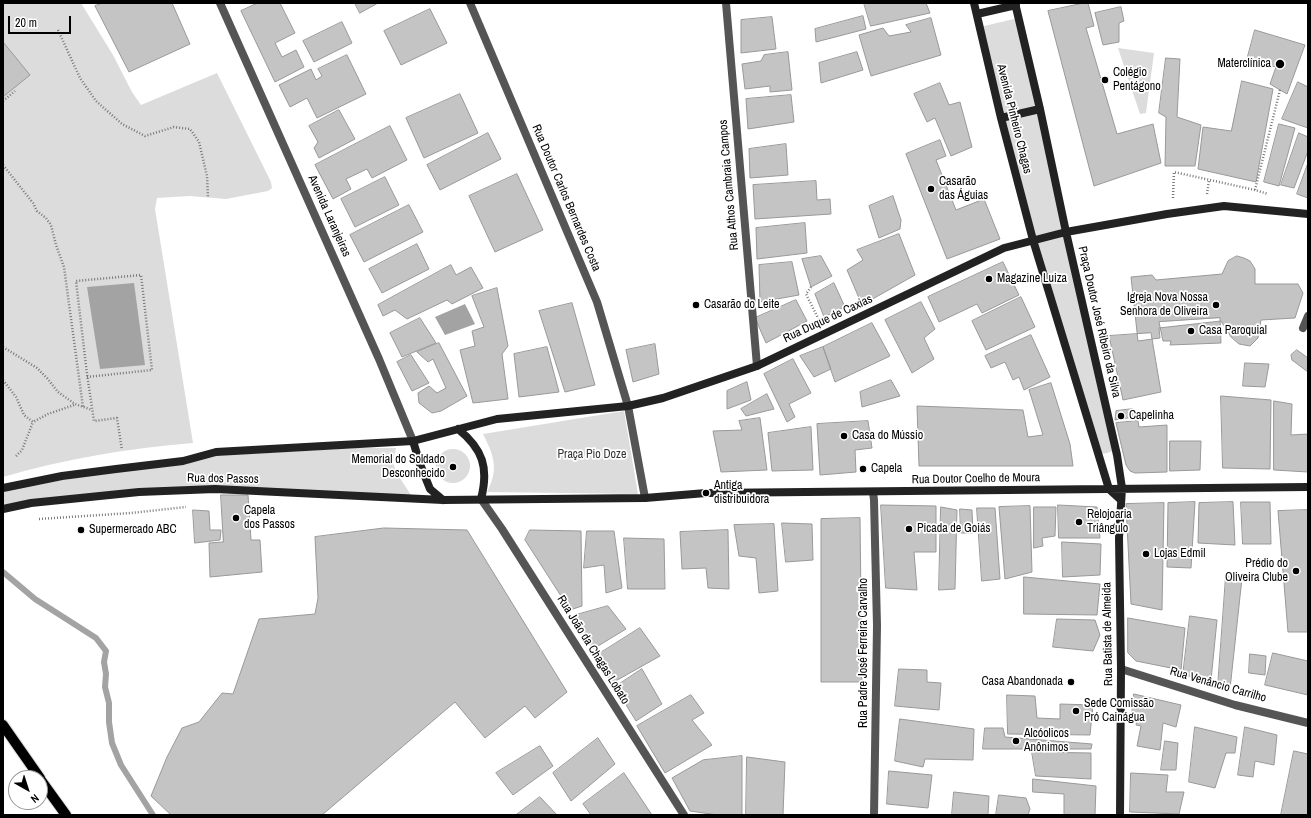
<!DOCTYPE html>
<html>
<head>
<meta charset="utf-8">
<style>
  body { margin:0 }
  #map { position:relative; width:1311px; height:818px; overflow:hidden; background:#fff; font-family:"Archivo Narrow",sans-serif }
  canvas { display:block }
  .frame { position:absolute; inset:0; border:4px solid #000; pointer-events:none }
  .north { position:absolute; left:8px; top:770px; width:40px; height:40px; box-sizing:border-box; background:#fff; border:1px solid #999; border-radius:50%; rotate:141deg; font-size:11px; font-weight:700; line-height:16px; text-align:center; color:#000 }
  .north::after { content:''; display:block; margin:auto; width:14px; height:18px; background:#000; clip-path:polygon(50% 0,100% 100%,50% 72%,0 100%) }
  .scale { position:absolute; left:8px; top:16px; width:63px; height:18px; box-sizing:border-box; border:2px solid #000; border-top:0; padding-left:5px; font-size:12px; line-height:14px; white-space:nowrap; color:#000; -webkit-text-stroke:3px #fff; paint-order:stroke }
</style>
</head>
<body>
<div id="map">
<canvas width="1311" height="818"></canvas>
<div class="frame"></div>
<div class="north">N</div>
<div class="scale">20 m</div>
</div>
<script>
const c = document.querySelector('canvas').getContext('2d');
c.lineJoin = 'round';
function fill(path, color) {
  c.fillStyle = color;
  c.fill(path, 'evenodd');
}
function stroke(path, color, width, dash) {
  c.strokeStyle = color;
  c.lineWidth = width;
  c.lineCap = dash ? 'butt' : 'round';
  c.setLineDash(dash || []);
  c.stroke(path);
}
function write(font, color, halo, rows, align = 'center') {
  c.font = font + ' "Archivo Narrow",sans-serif';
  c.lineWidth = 3.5;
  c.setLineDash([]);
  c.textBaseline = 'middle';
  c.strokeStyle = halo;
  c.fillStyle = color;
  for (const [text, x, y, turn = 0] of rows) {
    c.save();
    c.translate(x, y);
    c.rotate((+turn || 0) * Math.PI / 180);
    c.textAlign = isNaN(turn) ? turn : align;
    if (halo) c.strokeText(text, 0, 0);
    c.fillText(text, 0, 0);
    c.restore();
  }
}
fill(new Path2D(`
  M3 3H81L113 55 132 92 141 105 217 73 271 182 272 188 268 191 226 199 190 196 157 198 155 209 193 443C128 448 65 459 3 477Z
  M1018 18 1115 449C1109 453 1105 455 1098 452L1033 240 980 27Z
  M1118 48 1154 53 1146 113 1140 114Z
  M624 411 638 494 487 492C499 469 494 456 483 434Z
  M358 448H396L393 462 396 472 411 495 212 486 3 507V492L25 486 212 456Z
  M436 466a17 17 0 1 1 34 0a17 17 0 1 1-34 0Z`), '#dcdcdc');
fill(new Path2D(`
  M134 283 145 365 100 369 87 287Z
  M465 304 475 324 445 335 435 317Z`), '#a3a3a3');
stroke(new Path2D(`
  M3 572 35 599 96 638 106 651 104 662 106 674 105 687 109 703V722L112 743 121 765 153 815`), '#a3a3a3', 6);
const building = new Path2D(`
  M103 3H172L190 44 129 72 95 6Z
  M258 3H280L295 33 275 43 282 57 296 50 304 67 275 82 241 11Z
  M355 3H378L360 13Z
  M864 3H926L930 13 871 26Z
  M1084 3H1088L1094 26 1086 28 1117 134 1153 124 1161 163 1094 186 1048 11Z
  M1121 7 1124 21 1119 23V42L1103 45 1095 13Z
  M430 9 447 43 401 65 384 31Z
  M863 16 866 29 816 42 815 29Z
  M772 17 776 49 741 53V20Z
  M931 18 941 55 871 76 859 35 883 28 889 36 911 32 906 25Z
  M342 22 352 43 314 62 303 41Z
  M1255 30 1305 45 1287 94 1270 84 1276 67 1247 60Z
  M3 42 30 75 4 96 3 95Z
  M788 52 792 90 770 92V86L745 89 742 64 761 61 764 55Z
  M857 52 863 70 821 83 819 63Z
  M347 55 366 94 317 118 307 98 290 107 279 85 311 69 316 80 322 76 318 69Z
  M1166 58 1180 59 1177 117 1201 125 1195 166H1165L1166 117 1159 113Z
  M1242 81 1273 89 1256 182 1198 169 1203 127 1231 131Z
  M1298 82 1308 87V128L1282 119Z
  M940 83 949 105 960 102 972 147 951 156 935 118 927 122 914 94Z
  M460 94 478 133 424 158 406 118Z
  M791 95 794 122 748 129 746 99Z
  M339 110 355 139 319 158 314 148 318 142 309 126Z
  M1279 124 1295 128 1279 186 1264 182Z
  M390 126 407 160 372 178 367 169 346 179 351 189 333 199 315 165Z
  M488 133 501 159 440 190 427 165Z
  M1299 133 1308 137V151L1294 188 1281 185Z
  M940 140 946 156 936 160 956 210 984 199 1000 239 947 259 906 154Z
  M786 144 788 175 750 178 749 149Z
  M1308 163V198L1297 194Z
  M517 174 543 230 495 252 469 196Z
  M385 177 399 205 355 227 341 199Z
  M816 181 817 200 830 199 831 214 755 219 753 185Z
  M893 196 901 220 900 229 879 238 869 206Z
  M409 205 423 232 364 262 350 235Z
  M805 223 807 253 757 259 756 228Z
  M899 234 915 275 862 305 847 270 863 260 857 250Z
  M417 244 429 269 382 293 369 269Z
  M821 256 832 276 811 287 802 259Z
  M1237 256 1244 258 1250 261 1255 269V284H1298L1303 293 1295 318 1261 320 1258 338 1250 346 1239 344 1231 337 1221 321 1159 328 1160 338 1138 341 1131 277 1152 275 1156 280 1222 274 1228 261Z
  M792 262 799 295 760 302 759 265Z
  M1003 262 1019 295 982 313 977 304 939 322 928 297Z
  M451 265 456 275 471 267 483 288 452 304 447 300 407 319 395 310 383 316 378 305Z
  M834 283 845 307 824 317 815 294Z
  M497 288 508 346 502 354 508 399 473 403 460 350 475 346 472 331 484 327 472 296Z
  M1021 297 1035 327 986 350 972 321Z
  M796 300 807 321 766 343 755 318Z
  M921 302 935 329 924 338 934 359 912 373 885 320Z
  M572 303 595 385 565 392 539 311Z
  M420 318 436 343 402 357 390 333Z
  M1220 318 1221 343 1170 345 1171 341H1163L1159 322Z
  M872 323 890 356 835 382 823 347Z
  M1151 333 1161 392 1123 400 1109 336Z
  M1031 335 1050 377 1024 390 1019 377 1013 380 1005 362 991 368 985 356Z
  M439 343 467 396 441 411 432 413 419 403 418 393 429 386 437 393 446 388 433 359 428 362 417 352Z
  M655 344 659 374 633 382 626 350Z
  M547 347 559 392 519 397 514 354Z
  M823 347 831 369 814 377 800 356Z
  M1297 350 1308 358V372L1292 360 1291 355Z
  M411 355 429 383 412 391 397 362Z
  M793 359 811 393 789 404 795 417 787 422 764 374Z
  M1245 363 1269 364 1265 387 1243 386Z
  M891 380 900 396 862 407 860 392Z
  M747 382 751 400 727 409V391Z
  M1051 383 1070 444 1073 466H919L917 406 1023 410 1028 437 1043 435 1029 390Z
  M767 394 774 409 746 416 741 409Z
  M1221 396 1271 400 1270 469 1223 468Z
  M1274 401 1292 404 1291 435 1308 434V472L1274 470Z
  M1133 409V417L1115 420 1116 411Z
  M760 418 767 470 721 472 713 431 742 430 739 421Z
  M868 421 872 448 855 450 856 472 820 475 817 424Z
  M1138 421 1139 427 1167 425V472L1135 473 1130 471 1126 465 1116 423Z
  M811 427 813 470 772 471 768 433Z
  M1170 441H1201L1200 470 1170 471Z
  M221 495H248L251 540H260L262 572 210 577 209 543 223 542Z
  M1195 502 1191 568 1167 567 1168 503Z
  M1233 502 1235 545 1198 543 1199 503Z
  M1241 502H1270L1271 544H1243Z
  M1164 503 1162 610 1131 604 1126 504Z
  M881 505 936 506V552H914L917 590 886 588Z
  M1058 505 1097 507 1100 538H1059Z
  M1030 506 1032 572 1005 579 999 507Z
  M941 507 957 510 955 589 939 590Z
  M1034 507H1056L1055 536 1042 538 1043 546 1034 548Z
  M977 508H995L1000 579 982 581Z
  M960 509 972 510 973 533H961Z
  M193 510 209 511 210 530H221L220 540 195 543Z
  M1308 510V632H1288L1278 511Z
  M860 518 862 682H821V519Z
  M782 523 812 524 813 560 786 562Z
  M774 524 778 591 759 593 756 558 739 556 734 525Z
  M384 528 467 530 567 692 535 718 525 706 485 738 455 702 322 815H171L151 796 167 757 182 728 199 722 222 693 233 694 259 619 315 614 318 598 315 537Z
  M530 530 581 531 582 606 570 610 525 540Z
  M728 530 729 589 708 588 706 568 682 569 680 532Z
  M587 531H614L622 588 606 593 604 565 584 568Z
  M624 538 664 539 665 589H628Z
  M1062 542 1101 544 1100 575 1063 577Z
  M1226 576 1242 578 1230 689 1218 686Z
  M1024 577 1100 584 1097 615 1024 614Z
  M608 606 626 629 593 649 569 617Z
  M1190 616 1217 620 1211 680 1183 675Z
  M1128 618 1185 628 1181 670 1136 661 1128 653Z
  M1057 619 1095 620 1100 635 1093 651 1053 647Z
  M640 628 660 656 612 683 594 657Z
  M1273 653 1308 661V695L1265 685Z
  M1250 654 1266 656 1265 675 1249 673Z
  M642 669 662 704 636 721 615 687Z
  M899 669 927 670V682L941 683 939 710 895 706Z
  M1134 694 1181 705 1176 727 1163 723 1160 750 1137 746 1141 726 1136 725 1138 716 1132 715Z
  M691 695 704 713 692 720 712 745 665 773 637 726Z
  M1007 695 1035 696 1037 718 1060 719V704L1093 705 1090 735 1008 734Z
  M900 719 974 729 973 760 925 759 923 767 895 761Z
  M1195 727 1237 737 1235 753H1226L1215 788 1189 782Z
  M1245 727 1277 735 1274 765 1255 761 1253 777 1238 775Z
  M985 728H1003L1005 737 1092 744 1091 749H983Z
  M598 738 615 764 571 801 553 773Z
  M1165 741 1178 743 1176 770H1161Z
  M540 746 553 766 513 795 496 773Z
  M1294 751 1308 754V815H1281Z
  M1032 752 1091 753V779L1036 776Z
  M742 756V815H718L690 811 672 778 703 760Z
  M747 757 785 762 783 815H746Z
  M889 771 932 775 928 808 887 804Z
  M624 773 652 815H591L583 804Z
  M1131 773 1168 775 1166 792H1184L1179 814 1130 812Z
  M1033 779 1096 786 1095 815H1064V794L1033 792Z
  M954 792 989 796 988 815H952Z
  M999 795 1026 798 1030 809 1028 815H996Z
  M540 797 557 815H516Z`);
fill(building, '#c4c4c4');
stroke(building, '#999', 1);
const primary = new Path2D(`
  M3 725 40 778
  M40 779 66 815`);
stroke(primary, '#dbdbdb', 12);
stroke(new Path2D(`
  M58 30 80 78 96 101 122 124 145 136 174 127 190 129 199 142 207 176 208 197
  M3 101 15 91
  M3 165 33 203 37 211 46 218 51 225 56 245 64 267 83 407
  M1255 190 1280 90
  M1207 194 1209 180
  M1173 198 1174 172 1255 190 1268 194
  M811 287 806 294 819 320
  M3 347 37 368 47 378 58 392 75 404 92 410
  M87 377 152 370 141 275 76 281 87 374 94 421 117 418 122 450
  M3 380 16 397 24 415 33 422 48 414 74 405
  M16 456 22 450 33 422
  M39 519 131 513 186 507`), '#777', 2.5, [1, 2]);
stroke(new Path2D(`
  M220 3 379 359 413 441
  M470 3 597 302 628 406 645 498
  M726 3 757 366
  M1303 328 1308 316
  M873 492 874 500 877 626 874 815
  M481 499 502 529 684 815
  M1121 669 1235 705 1308 723`), '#555', 8);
stroke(new Path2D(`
  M974 3 1001 118 1033 240 1109 489 1121 500
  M1015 3 1040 109 1066 232 1117 455 1122 488 1119 538 1121 669 1120 815
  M977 14 1016 5
  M1001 118 1040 109
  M458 429C483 449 489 468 481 499
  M413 441 420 464 430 489 443 500
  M3 488 62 476 116 469 183 461 216 452 413 441 497 419 628 406 663 398 757 366 1004 248 1066 232 1167 214 1224 206 1308 214
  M3 509 31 503 139 492 215 489 443 500 645 498 706 493 1308 487`), '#222', 8);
stroke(primary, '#000', 10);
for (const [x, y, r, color] of [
  [1280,64,5,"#000"],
  [1105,80,4,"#000"],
  [931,189,4,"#000"],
  [989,279,4,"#000"],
  [696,305,4,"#000"],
  [1216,305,4,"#000"],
  [1191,331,4,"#000"],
  [1121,416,4,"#000"],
  [844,436,4,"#000"],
  [453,467,4,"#000"],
  [863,469,4,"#000"],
  [706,493,4,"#000"],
  [236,518,4,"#000"],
  [1079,522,4,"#000"],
  [909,529,4,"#000"],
  [81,530,4,"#000"],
  [1146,554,4,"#000"],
  [1296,571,4,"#000"],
  [1071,682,4,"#000"],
  [1076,711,4,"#000"],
  [1016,741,4,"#000"]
]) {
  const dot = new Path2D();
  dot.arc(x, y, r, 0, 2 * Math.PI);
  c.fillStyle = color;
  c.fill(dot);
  stroke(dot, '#fff', 1.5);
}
write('12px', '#000', '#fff', [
  ["Materclínica",1271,64,"right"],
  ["Colégio",1113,73],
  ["Pentágono",1113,87],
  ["Casarão",939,182],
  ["das Águias",939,196],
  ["Magazine Luiza",997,279],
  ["Igreja Nova Nossa",1208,298,"right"],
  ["Senhora de Oliveira",1208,312,"right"],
  ["Casarão do Leite",704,305],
  ["Casa Paroquial",1199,331],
  ["Capelinha",1129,416],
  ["Casa do Mússio",852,436],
  ["Memorial do Soldado",445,460,"right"],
  ["Desconhecido",445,474,"right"],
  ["Capela",871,469],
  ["Antiga",714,486],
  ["distribuidora",714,500],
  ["Capela",244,511],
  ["dos Passos",244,525],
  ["Relojoaria",1087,515],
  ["Triângulo",1087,529],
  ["Picada de Goiás",917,529],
  ["Supermercado ABC",89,530],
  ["Lojas Edmil",1154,554],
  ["Prédio do",1288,564,"right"],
  ["Oliveira Clube",1288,578,"right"],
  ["Casa Abandonada",1063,682,"right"],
  ["Sede Comissão",1084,704],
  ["Pró Cainágua",1084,718],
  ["Alcóolicos",1024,734],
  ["Anônimos",1024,748]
], 'left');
write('12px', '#000', '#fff', [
  ["Avenida Pinheiro Chagas",1014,119,76],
  ["Rua Athos Cambraia Campos",729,185,-95],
  ["Rua Doutor Carlos Bernardes Costa",566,198,67],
  ["Avenida Laranjeiras",329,216,66],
  ["Rua Duque de Caxias",828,319,-25],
  ["Praça Doutor José Ribeiro da Silva",1099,322,77],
  ["Rua dos Passos",223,479,1],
  ["Rua Doutor Coelho de Moura",976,479,-1],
  ["Rua Batista de Almeida",1108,634,-91],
  ["Rua João da Chagas Lobato",593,650,58],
  ["Rua Padre José Ferreira Carvalho",864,653,-90],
  ["Rua Venâncio Carrilho",1218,685,16]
]);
write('12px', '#333', '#fff', [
  ["Praça Pio Doze",592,455]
]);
</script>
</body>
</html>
